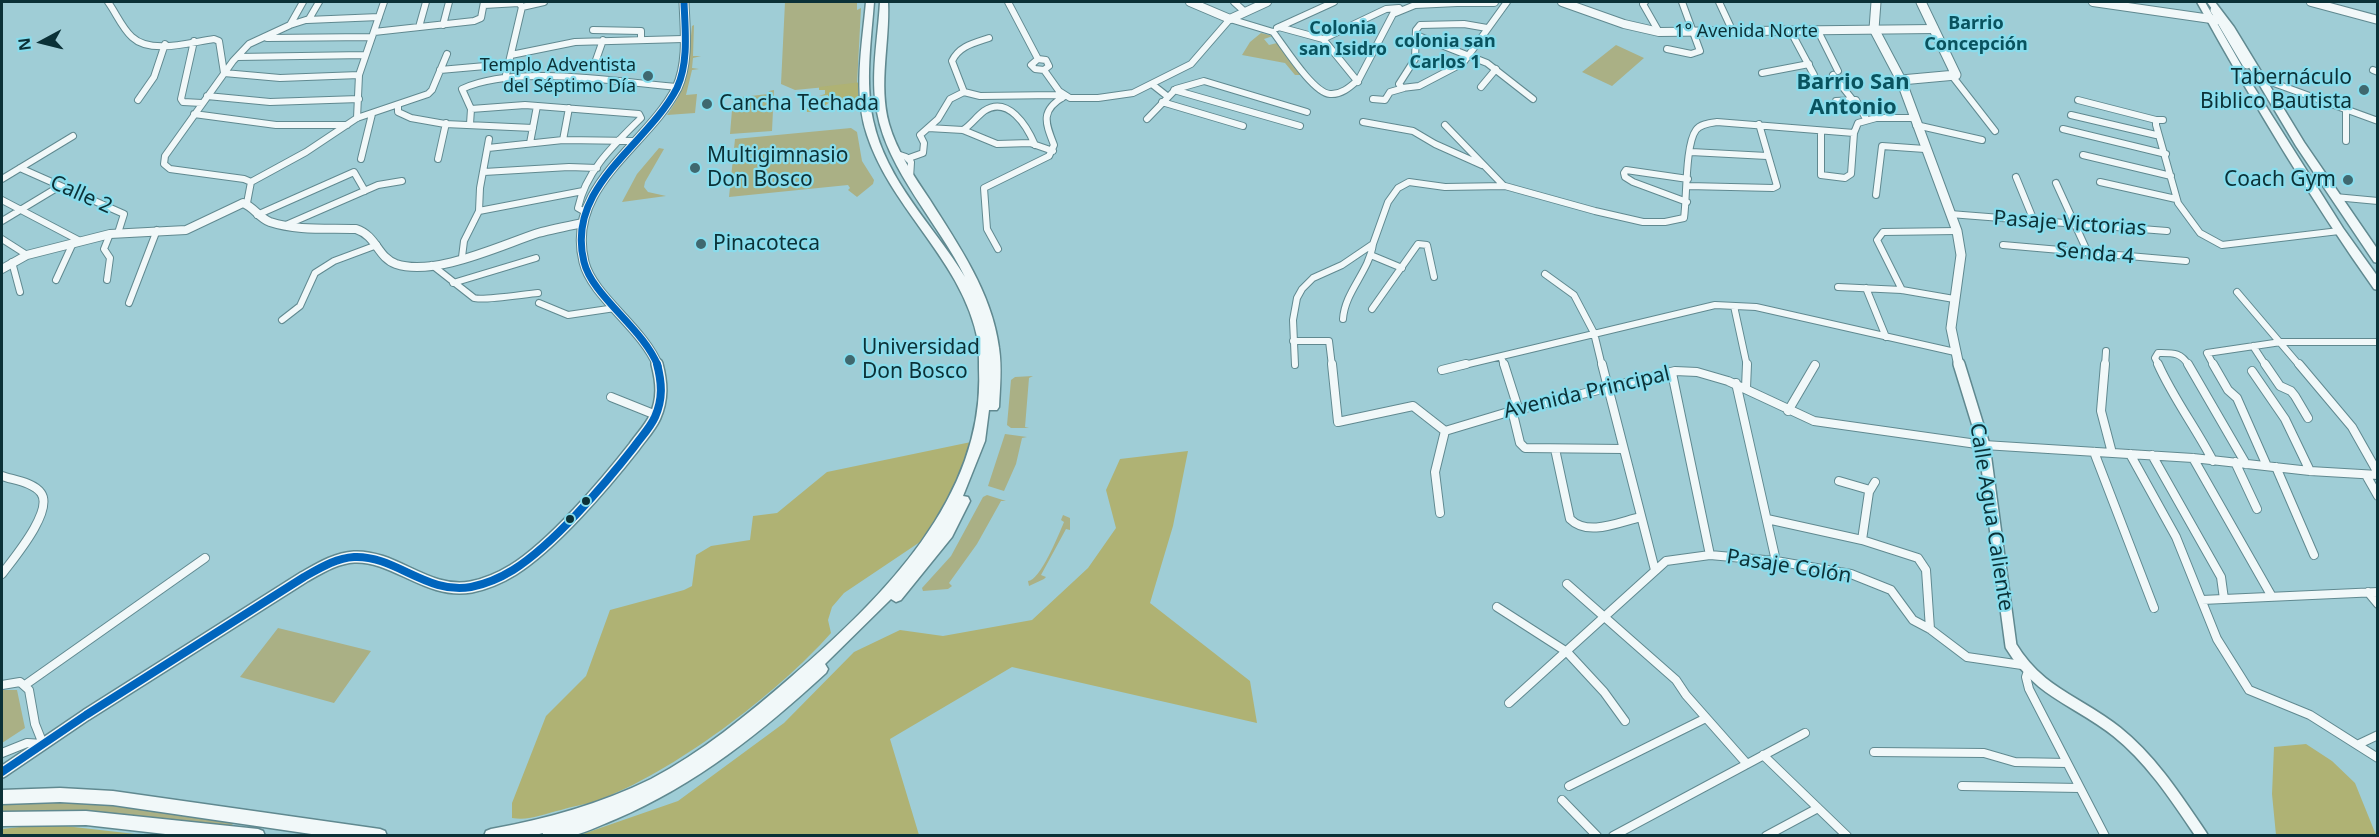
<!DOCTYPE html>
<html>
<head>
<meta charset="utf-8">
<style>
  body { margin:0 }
  #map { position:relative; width:2379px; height:837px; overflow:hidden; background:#9fcdd6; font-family:"Noto Sans",sans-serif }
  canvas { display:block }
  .frame { position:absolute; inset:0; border:3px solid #0b3137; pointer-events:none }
  .north { position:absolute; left:12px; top:12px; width:60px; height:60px; -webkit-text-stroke:4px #88dcec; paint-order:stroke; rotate:263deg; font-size:16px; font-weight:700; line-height:24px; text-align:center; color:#0b3137 }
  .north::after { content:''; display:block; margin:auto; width:21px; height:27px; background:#0b3137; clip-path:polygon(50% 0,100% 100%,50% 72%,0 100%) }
</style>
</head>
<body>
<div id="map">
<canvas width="2379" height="837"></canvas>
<div class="frame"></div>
<div class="north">N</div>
</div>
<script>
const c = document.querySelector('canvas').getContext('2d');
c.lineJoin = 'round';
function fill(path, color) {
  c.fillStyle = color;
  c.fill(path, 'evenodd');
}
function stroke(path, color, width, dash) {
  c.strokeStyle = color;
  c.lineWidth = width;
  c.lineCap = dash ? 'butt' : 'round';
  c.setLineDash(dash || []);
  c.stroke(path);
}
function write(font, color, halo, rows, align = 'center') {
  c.font = font + ' "Noto Sans",sans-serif';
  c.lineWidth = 4.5;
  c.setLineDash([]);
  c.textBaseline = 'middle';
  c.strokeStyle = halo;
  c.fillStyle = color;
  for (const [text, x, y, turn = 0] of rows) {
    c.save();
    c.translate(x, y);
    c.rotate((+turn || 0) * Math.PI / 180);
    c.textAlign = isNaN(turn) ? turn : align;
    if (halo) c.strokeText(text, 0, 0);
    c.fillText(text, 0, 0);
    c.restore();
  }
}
fill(new Path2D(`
  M785 2H857V10L861 8 857 84 795 90 781 84Z
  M694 25 693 56H701L693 58 692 68 699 69 692 70 686 95 697 94 695 113 667 115C690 84 688 62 692 26Z
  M1261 33 1273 36 1264 39 1269 45 1277 43 1303 75H1295L1285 63 1242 55 1250 42Z
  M1616 45 1644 58 1612 86 1582 72Z
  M774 90 772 131 730 134 733 98 768 94 769 91Z
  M851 128 857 132 862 161 874 180 873 184 857 197 848 190 850 188 848 185 729 197 735 139Z
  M659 148 664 149 645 182 644 187 648 192 666 196 622 202 637 174Z
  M1033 376 1029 378 1025 427 1029 428H1011L1007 425 1011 380 1015 377Z
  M1005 434 1027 437 1022 438 1016 464 1004 491 988 486Z
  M987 495 1006 501H1001L977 544 949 583 952 586 948 589 923 591 922 588 951 556 983 497Z
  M1063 515 1070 518V530L1066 529 1041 575 1046 577 1044 579 1029 586 1028 581C1040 581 1059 534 1064 522L1061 520Z
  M278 628 371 651 334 703 240 677Z
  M2 690H17L25 728 2 743Z
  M11 800 98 802 234 822 231 827 30 812 2 814V801Z`), '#aab085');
fill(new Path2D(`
  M862 82 858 88 859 106 854 110V107L835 98 818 111 807 112V102L820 101 828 97V95L819 96 825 94V90H819V87Z
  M971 442 954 488 936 520 920 542 844 593 832 607 828 620 831 633C777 694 673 773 596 801 585 805 572 806 561 810 543 814 530 821 512 818V803L546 716 586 676 610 610 684 590 692 586 696 555 711 546 750 540 753 516 777 513 827 472Z
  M1188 451 1173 526 1150 603 1250 681 1257 723 1012 667 890 739 919 835H580L678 801 784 723 854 652 900 630 943 636 1032 620 1088 568 1116 528 1106 490 1120 459Z
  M2306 744 2332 761 2355 783 2376 835H2276L2272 794 2274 747Z
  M47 824 144 835 2 836V829Z`), '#afb274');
const minorFar1 = new Path2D(`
  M108 2C116 13 122 28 132 37 151 55 191 42 214 39L219 41 224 73 280 78 359 75
  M1008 2 1038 59
  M1234 2 1244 11
  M1645 2 1643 4 1659 32
  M1719 2 1733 32
  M484 5 519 3 522 7 544 2
  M307 20 379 17
  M290 25 309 19 319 2
  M443 25 449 2
  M419 27 426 2
  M1279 27 1323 39 1358 82
  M1277 28 1334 2
  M1487 28 1464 24 1420 25 1416 30 1415 59 1399 84 1402 88 1419 86 1463 63 1507 2
  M593 30 641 31V40
  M1818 31 1838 71
  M374 32 474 21 481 18 484 2
  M1273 32C1284 46 1313 93 1330 94 1342 95 1351 86 1359 79L1393 14 1415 5 1457 3
  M1791 32 1814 75
  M1416 35 1487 63 1533 99
  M267 38 372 37
  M989 38C974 43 959 46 952 61L964 92 980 96 1057 95 1062 98
  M1323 39 1386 9 1399 8
  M194 41 181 99 183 102 202 103
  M1667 49 1691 54 1700 51 1682 2
  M511 55 575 42 683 39
  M237 57 365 55
  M1038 59 1046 60 1049 66 1044 70 1035 69 1031 65Z
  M596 60 603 40
  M440 70 508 64
  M1044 70 1059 91 1070 98H1098L1133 93 1191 64 1230 19 1273 32
  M2373 70 2378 72
  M1762 73 1809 64
  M1833 75 1852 99
  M1953 77 1995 131
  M2260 78 2378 121
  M505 79 522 7
  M1153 85 1167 96
  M1481 87 1496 69
  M1174 90 1300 126
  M207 96 270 102 359 99
  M1373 99 1385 100 1390 92 1404 88
  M138 100 154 77 165 44
  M2078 100 2156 120
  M1836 101 1856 100 1866 119
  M1162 102 1243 126
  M398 106V112L411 118 445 124 533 128
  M471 109 525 105 639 114 641 118C615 144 586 170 578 208L587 213
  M2346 109V141
  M194 114 276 125H347
  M2071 115 2156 135
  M357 118 359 75 384 2
  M1147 119 1176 89 1204 81 1307 112
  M2163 120H2156V125L2178 203 2200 233 2222 245 2339 231
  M1363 122 1413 131 1435 144 1482 165
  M470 124 471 109 462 89C515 64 618 82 677 87
  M1445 125 1504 186
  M1916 125 1982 140
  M928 128 963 130 997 144 1030 143 1053 151
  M2063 129 2166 154
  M963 130C971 125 976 117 984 111 1008 95 1027 126 1035 145
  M1821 131V175L1845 178 1851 174 1854 133 1858 123 1876 118H1914
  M563 140 569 108
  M530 143 537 106
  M488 148 563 140 635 141
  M1691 152 1767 156
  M897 154 906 157 911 162 910 178
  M2083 155 2171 176
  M909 158 923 153 924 143 920 135 938 119 950 99 964 92
  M361 159 372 114
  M438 159 446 123
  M20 168 124 214 118 233
  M484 172 569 167 597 168
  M2016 177 2034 221
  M2 179 73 136
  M251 182 306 152 357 118 428 94 432 90 447 54
  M2100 182 2176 199
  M2056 183 2088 253
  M1688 186 1773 188 1777 186 1759 124
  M1876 195 1882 146 1925 149
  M2335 197 2378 201
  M2 200 80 241
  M1687 202 1633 182 1625 177 1624 173 1626 170 1688 179
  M247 203 251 182 244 179 170 169 164 164 165 156 233 61 249 44 290 25 303 2
  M479 211 583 191
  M1950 214 2167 231
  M257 215 354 172 365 191
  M2 221 60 186
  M286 225 378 185 402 181
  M2 239 27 255
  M2003 245 2186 261
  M998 249 987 229 984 188 1049 156 1054 145C1045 122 1040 110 1065 96
  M1373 256 1402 268
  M462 257 464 241 479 211 480 188 489 139
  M12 262 20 292
  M432 265 474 298C482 301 525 294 538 293
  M1545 274 1574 295 1594 333 1602 366
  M56 280 73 243
  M107 280 110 258 104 249 110 234
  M453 283 536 258
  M1838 287 1902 290 1954 299
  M1866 288 1886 337
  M1902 290 1877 240 1883 232 1957 231
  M2237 292 2300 366
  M129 303 157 230
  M539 303 568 315 615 308
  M1734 306 1747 366
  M1372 309 1418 244 1427 245 1434 277
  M1343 319C1345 291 1369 272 1373 244
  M282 320 300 306 315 273 334 261 377 245
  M1293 341H1329L1332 366
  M2253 346 2266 366
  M1501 356 1504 366
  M1295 365 1293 320 1297 298 1302 289 1313 278 1342 265 1373 244 1388 202 1398 188 1409 182 1445 187 1505 186 1595 211 1643 222H1665L1684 218C1687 198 1685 145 1696 130 1700 124 1710 123 1717 122L1854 133
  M1460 366 1715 305 1756 307 1955 352
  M2105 366 2106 351
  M2159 366 2155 358 2158 353C2173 353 2181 352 2189 366
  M2214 366 2207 353 2281 342H2378`);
const minor = new Path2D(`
  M1332 364 1338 422 1413 406 1445 431
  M1504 364 1518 408
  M1602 364 1655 570
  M2105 364 2101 411 2112 453
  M2158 364C2173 398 2196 428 2213 461
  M2188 364 2246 464
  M2213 364 2228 390 2237 398 2267 466
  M2265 364 2280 386 2291 391 2295 396 2308 418
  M2299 364 2352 427 2378 473
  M1442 370 1466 364
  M2252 371 2285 419 2310 471
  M1672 373 1710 555
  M1736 383 1776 561
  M1746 388 1747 364
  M611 397 656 415
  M1512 410 1520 443 1525 448 1623 449
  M1788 411 1815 365
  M1555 449 1570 519C1588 537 1619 522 1641 517
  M2094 452 2154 608
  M2130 454 2176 537 2217 639 2249 690 2310 715 2378 758
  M2152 455 2221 577 2224 599
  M2193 458 2271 595
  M2235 462 2257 509
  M2276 467 2314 555
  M2366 475 2378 496
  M2 476C13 480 33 482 41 493 54 511 13 559 2 574
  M1839 481 1870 490
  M1440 513 1435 472 1445 431 1505 413 1675 371 1697 372 1728 381 1814 421 1984 445 2193 458 2310 471 2378 475
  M1767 519 1862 540 1918 558 1926 570 1930 629
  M1862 540 1869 492 1875 482
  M1567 584 1676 680 1686 695 1747 764
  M2368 592 2378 604
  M2202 600 2378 592
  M1497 607 1567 652 1604 692 1625 721
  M2028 671 2026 677 2029 689 2105 836
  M2 685 20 682 29 690 35 724 43 744 27 743 2 753
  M25 685 205 558
  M1509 703 1666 561 1710 555 1776 561 1851 574 1891 590 1913 620 1930 629 1967 657 2022 665
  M2359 744 2378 735
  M1874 752 1984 753 2015 762 2067 763
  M1763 755 1847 836
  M1569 786 1706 718
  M1962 786 2080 788
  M1562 800 1597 836
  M1613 836 1805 733
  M1766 836 1818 808`);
const tertiary = new Path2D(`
  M1190 2 1230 19 1267 2
  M1457 2H1494
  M1562 2 1624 24 1659 32 1934 29
  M2093 2 2218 20
  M2311 2 2378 20
  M2 269 27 255 110 234 186 230 243 203C254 207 259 218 270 222 297 231 328 228 356 229 377 236 377 257 396 264 435 277 501 245 538 233 553 229 568 226 583 223`);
const secondaryFar1 = new Path2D(`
  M1876 2 1874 29 1901 80 1957 231 1961 255 1951 328 1959 366
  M1901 80 1956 75 1921 2
  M658 366C643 328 592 296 584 262 565 186 647 146 677 88 689 62 685 29 684 2`);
const secondary = new Path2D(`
  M1959 364 1984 445 2011 646C2040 694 2077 700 2117 732 2152 760 2177 799 2202 836
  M2 772 86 715 304 577C320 568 336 558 354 557 395 555 427 595 471 587 486 584 500 578 513 570 553 545 605 484 634 447 641 437 650 428 655 417 663 399 662 383 657 364`);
const primary = new Path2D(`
  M2215 10 2247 64`);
const trunk = new Path2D(`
  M866 2H874C871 41 865 82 873 120 886 181 934 226 965 277 939 224 887 170 877 112 870 76 878 38 880 2H888C890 42 878 84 889 124 897 152 914 176 930 200 959 246 992 293 999 348 1002 368 1000 387 999 407L997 410H989L985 441 963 496 968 497 970 501 952 537 901 600 896 602 891 599 825 664 828 669 826 673C763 731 696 785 616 819 603 824 588 832 574 835 564 837 552 836 542 836L543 833 532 836H484L486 831 491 829C546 819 600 804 651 779 702 752 747 715 791 677 882 598 985 498 979 369 979 359 979 350 978 341 963 261 892 211 867 135 853 93 862 46 866 2Z
  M2197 2H2205L2252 84 2343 228 2378 277V290L2374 289C2309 197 2251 100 2197 2Z
  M2207 2H2215L2234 27 2304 142 2378 250V263L2374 262 2296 146 2225 27Z
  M60 788 113 791 380 829 385 831 387 836H325L113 805 60 802 2 804V790Z
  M86 811 258 829 263 831 265 836H183L86 825 2 826V812Z`);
stroke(minorFar1, '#608990', 8);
stroke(minor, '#608990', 10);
stroke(tertiary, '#608990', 10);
stroke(secondaryFar1, '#608990', 11);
stroke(secondary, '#608990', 14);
stroke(primary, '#608990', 11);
stroke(trunk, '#608990', 3);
stroke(minorFar1, '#f1f8f9', 6);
stroke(minor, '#f1f8f9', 8);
stroke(tertiary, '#f1f8f9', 8);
stroke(secondaryFar1, '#f1f8f9', 9);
stroke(secondary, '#f1f8f9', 11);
stroke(primary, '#f1f8f9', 9);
fill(trunk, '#f1f8f9');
stroke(new Path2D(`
  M658 366C643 328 592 296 584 262 565 186 647 146 677 88 689 62 685 29 684 2`), '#0065bd', 7);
stroke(new Path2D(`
  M2 772 86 715 304 577C320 568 336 558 354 557 395 555 427 595 471 587 486 584 500 578 513 570 553 545 605 484 634 447 641 437 650 428 655 417 663 399 662 383 657 364`), '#0065bd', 8);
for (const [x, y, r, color] of [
  [648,76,6,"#3f686f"],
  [2364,90,6,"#3f686f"],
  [707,104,6,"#3f686f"],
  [695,168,6,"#3f686f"],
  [2348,180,6,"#3f686f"],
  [701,244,6,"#3f686f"],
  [850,360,6,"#3f686f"],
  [586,501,5,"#0b3137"],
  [570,519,5,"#0b3137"]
]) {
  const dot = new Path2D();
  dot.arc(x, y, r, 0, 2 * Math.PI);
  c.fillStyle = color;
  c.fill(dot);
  stroke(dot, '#88dcec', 2);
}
write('bold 18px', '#09535f', '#88dcec', [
  ["Barrio",1976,24],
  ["Concepción",1976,45],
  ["Colonia",1343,29],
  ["san Isidro",1343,50],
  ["colonia san",1445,42],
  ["Carlos 1",1445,63]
]);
write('18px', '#0b3137', '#88dcec', [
  ["1° Avenida Norte",1746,32]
]);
write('18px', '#0b3137', '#88dcec', [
  ["Templo Adventista",636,66],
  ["del Séptimo Día",636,87]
], 'right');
write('21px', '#0b3137', '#88dcec', [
  ["Tabernáculo",2352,78,"right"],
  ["Biblico Bautista",2352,102,"right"],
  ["Cancha Techada",719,104],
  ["Multigimnasio",707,156],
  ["Don Bosco",707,180],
  ["Coach Gym",2336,180,"right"],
  ["Pinacoteca",713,244],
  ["Universidad",862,348],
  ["Don Bosco",862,372]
], 'left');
write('21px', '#0b3137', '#88dcec', [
  ["Calle 2",81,195,24],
  ["Pasaje Victorias",2070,224,4],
  ["Senda 4",2095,254,5],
  ["Avenida Principal",1587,393,-13],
  ["Calle Agua Caliente",1991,517,81],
  ["Pasaje Colón",1789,567,9]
]);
write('bold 22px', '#09535f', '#88dcec', [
  ["Barrio San",1853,83],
  ["Antonio",1853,108]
]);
</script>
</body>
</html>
